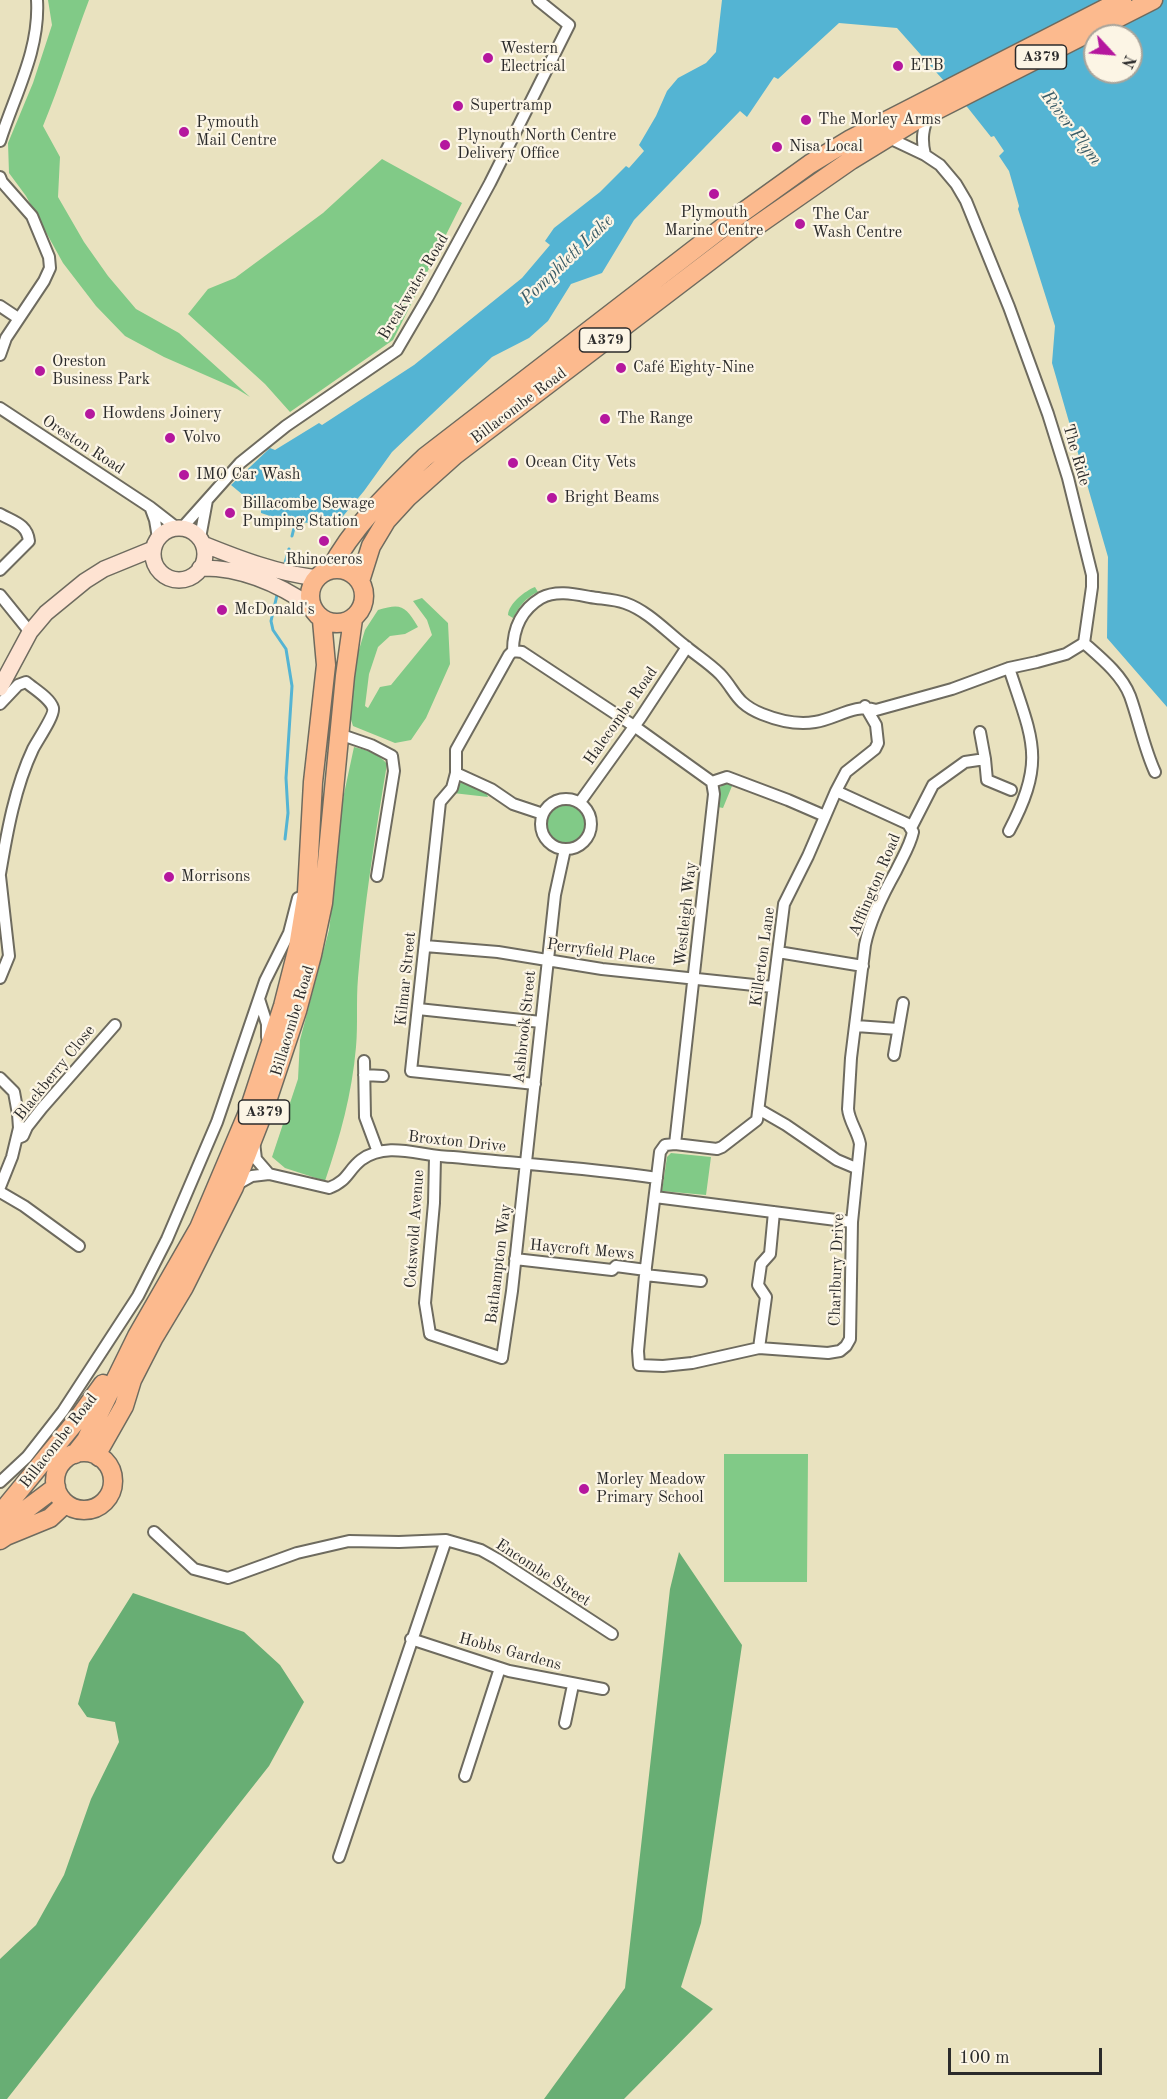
<!DOCTYPE html>
<html>
<head>
<meta charset="utf-8">
<style>
  body { margin:0 }
  #map { position:relative; width:1167px; height:2099px; overflow:hidden; background:#e9e2bf; font-family:"Old Standard TT",serif }
  canvas { display:block }
  .north { position:absolute; left:1083px; top:24px; width:60px; height:60px; box-sizing:border-box; background:#fcf5e5; border:2px solid #a8a49b; border-radius:50%; rotate:116deg; font-size:16px; font-weight:700; line-height:24px; text-align:center; color:#2b2b2b }
  .north::after { content:''; display:block; margin:auto; width:21px; height:27px; background:#b5179e; clip-path:polygon(50% 0,100% 100%,50% 72%,0 100%) }
  .scale { position:absolute; left:948px; top:2048px; width:154px; height:27px; box-sizing:border-box; border:3px solid #2b2b2b; border-top:0; padding-left:8px; font-size:18px; line-height:21px; white-space:nowrap; color:#2b2b2b; -webkit-text-stroke:4px #fcf5e5; paint-order:stroke }
</style>
</head>
<body>
<div id="map">
<canvas width="1167" height="2099"></canvas>
<div class="north">N</div>
<div class="scale">100 m</div>
</div>
<script>
const c = document.querySelector('canvas').getContext('2d');
c.lineJoin = 'round';
function fill(path, color) {
  c.fillStyle = color;
  c.fill(path, 'evenodd');
}
function stroke(path, color, width, dash) {
  c.strokeStyle = color;
  c.lineWidth = width;
  c.lineCap = dash ? 'butt' : 'round';
  c.setLineDash(dash || []);
  c.stroke(path);
}
function write(font, color, halo, rows, align = 'center') {
  c.font = font + ' "Old Standard TT",serif';
  c.lineWidth = 4.5;
  c.setLineDash([]);
  c.textBaseline = 'middle';
  c.strokeStyle = halo;
  c.fillStyle = color;
  for (const [text, x, y, turn = 0] of rows) {
    c.save();
    c.translate(x, y);
    c.rotate((+turn || 0) * Math.PI / 180);
    c.textAlign = isNaN(turn) ? turn : align;
    if (halo) c.strokeText(text, 0, 0);
    c.fillText(text, 0, 0);
    c.restore();
  }
}
fill(new Path2D(`
  M48 0H89C73 42 60 85 43 126L60 157 58 197 84 242 108 276 136 309 179 333 250 397 237 389 164 357 125 336 96 306 63 263 26 196 9 173 8 143 33 83 52 25Z
  M382 159 462 203 393 340 290 412 265 384 188 314 208 289 235 278 323 213Z
  M535 587 538 592C525 598 520 606 513 618L508 615C509 603 525 591 535 587Z
  M422 598 448 623 450 664 426 718 411 740 395 743 353 726 348 710 358 653 365 630 378 610C402 603 405 606 418 627L405 634 390 636 378 647 369 674 365 706 368 708 380 687 391 685 432 635 427 620 413 601Z
  M354 747C367 750 379 754 387 764 375 835 364 907 358 978 356 1001 358 1024 356 1047 352 1094 340 1137 325 1181L285 1168 272 1157 298 1079 300 1040 329 930 337 865 341 808Z
  M463 780 486 792 488 797 453 793Z
  M726 783 732 786 723 808 718 807 719 788Z
  M547 823a20 20 0 1 1 40 0a20 20 0 1 1-40 0Z
  M671 1153 711 1157 706 1195 662 1191 667 1157Z
  M724 1454H808L807 1582H724Z`), '#81ca87');
fill(new Path2D(`
  M679 1552 742 1645 701 1923 681 1987 713 2009 624 2099H544L625 1988 670 1589Z
  M133 1593 244 1632 280 1665 304 1702 269 1766 7 2099H0V1959L36 1925 64 1875 91 1799 119 1742 115 1722 87 1717 78 1704 89 1663Z`), '#68ae74');
fill(new Path2D(`
  M722 0H1167V707L1107 638 1108 557 1052 363 1055 326 1018 209 1019 206 1009 171 999 156 1004 151 994 136 991 137 968 108 897 28 839 23 778 79 774 77 747 117 740 111 634 220 602 273 571 284 548 321 529 338 492 357 392 452 364 491 334 527 276 518 261 513V510L231 485 270 448 275 450 319 423 322 425 414 365 522 278 550 245 545 241 554 228 600 192 626 166 629 168 644 151 639 145 656 116 667 91 678 78 706 63 716 52ZM1095 36H1131V72H1095Z`), '#54b4d3');
stroke(new Path2D(`
  M292 536 296 520
  M285 563 289 549
  M277 595 271 621 273 630 286 649 292 686 286 778 288 813 285 839`), '#54b4d3', 3);
const street = new Path2D(`
  M887 137 925 155 940 165 956 184 966 201 1009 307 1048 414 1068 478 1092 575V587L1084 643
  M0 141C15 94 40 50 37 0
  M925 155C921 139 923 128 929 114
  M0 177 2 182 32 216 49 257 50 268 44 281 6 338 0 355
  M0 306 18 318
  M0 408 150 507 177 528
  M151 509 155 520 158 538
  M0 514C14 522 27 524 29 541L0 570
  M182 528 240 463 286 426 397 350 428 297 490 183 569 25 538 0
  M200 538 207 500
  M0 595 30 632
  M1084 643C1101 658 1122 675 1130 696 1139 721 1144 748 1155 772
  M513 651C513 628 521 610 541 598 556 590 574 594 590 597 601 599 614 599 625 603 648 611 666 631 684 645 696 655 709 663 720 674 736 691 735 703 762 714 777 720 798 725 815 722 836 719 855 703 876 710L952 689 1009 668 1037 662 1066 654 1084 643
  M513 651 522 652 634 726 712 782 714 794 675 1144
  M513 651 509 655 456 750V773L452 788 440 802 411 1071 535 1084
  M1009 668C1032 739 1047 760 1009 831
  M0 704 18 685 26 682C34 689 50 698 53 708 55 715 37 741 33 749 15 787 7 832 0 874
  M339 734 371 745 392 756 394 771 377 876
  M985 759 987 780 1011 790
  M456 773 491 789 513 804 543 814
  M712 782 727 777 788 800 825 816
  M836 791 908 824 913 832C910 846 902 858 896 871 883 894 870 920 865 945L851 1058 848 1109C849 1121 858 1132 860 1144L852 1222 850 1339 846 1346 840 1351 828 1353 759 1348 692 1363 663 1366 639 1365 638 1351 645 1275 660 1152 665 1145 675 1144 717 1149 722 1147 757 1120 784 904 808 856 836 791 846 772 875 749 878 743 876 725 865 706
  M541 824a25 25 0 1 1 50 0a25 25 0 1 1-50 0Z
  M580 802 641 717 687 647
  M911 828 933 785 965 762 985 759 980 732
  M0 876 9 956 0 978
  M425 946 498 952 602 969 773 987
  M778 952 863 966
  M259 999 267 1024V1037
  M418 1009 541 1022
  M856 1026 898 1029
  M894 1055 903 1003
  M364 1061 365 1117 378 1152
  M364 1075 383 1076
  M0 1078 14 1092 18 1114 19 1128 12 1157 0 1187
  M760 1110 786 1125 837 1160 856 1168
  M18 1138 23 1136 27 1127 42 1108 115 1025
  M254 1142 256 1159 269 1174
  M435 1157 434 1203 425 1303 430 1334 502 1358 512 1291 555 895 565 849
  M236 1185 252 1176 269 1174 329 1188C348 1181 348 1170 361 1160 388 1140 422 1157 453 1157 521 1164 589 1168 657 1178
  M0 1192 24 1206 79 1246
  M655 1197 852 1222
  M515 1259 612 1270 616 1266 646 1270
  M645 1275 701 1281
  M759 1348 766 1297 758 1285 761 1264 770 1254 774 1212
  M0 1482 27 1457 63 1411 138 1296 167 1239 217 1122 265 981 289 933 298 898
  M154 1532 194 1569 228 1578 297 1553 349 1541 399 1542 446 1540 481 1550 497 1559 612 1634
  M411 1639 509 1671 603 1689
  M565 1723 573 1685
  M465 1776 500 1668
  M339 1857 446 1540`);
const secondary = new Path2D(`
  M153 554a26 26 0 1 1 52 0a26 26 0 1 1-52 0Z
  M203 544C240 559 277 573 317 578
  M200 568C241 567 279 584 312 607
  M0 688 30 632 46 613 85 581 104 569 153 549`);
const primary = new Path2D(`
  M310 596a27 27 0 1 1 54 0a27 27 0 1 1-54 0Z
  M330 570C353 526 390 491 425 457L739 215 810 164 851 139 1122 0
  M360 581 371 546 386 521 408 497 455 455 749 231 851 160 913 122 1153 0
  M55 1481a29 29 0 1 1 58 0a29 29 0 1 1-58 0Z
  M75 1454 86 1440 137 1336 199 1228 249 1110 283 1006 298 947 307 892 313 782 326 665 322 620
  M99 1457V1450L124 1406 132 1380 154 1337 184 1287 234 1187 263 1113 297 1011 312 955 323 903 345 676 353 619
  M0 1514 77 1420 103 1384
  M0 1529 56 1487
  M0 1540 6 1536 50 1518 65 1504`);
stroke(street, '#6e6b5f', 14);
stroke(secondary, '#6e6b5f', 18);
stroke(primary, '#6e6b5f', 21);
stroke(street, '#fff', 10);
stroke(secondary, '#fee3d2', 15);
stroke(primary, '#fcba8e', 18);
for (const [x, y, r, color] of [
  [488,58,6,"#b5179e"],
  [898,66,6,"#b5179e"],
  [458,106,6,"#b5179e"],
  [806,120,6,"#b5179e"],
  [184,132,6,"#b5179e"],
  [445,145,6,"#b5179e"],
  [777,147,6,"#b5179e"],
  [714,194,6,"#b5179e"],
  [800,224,6,"#b5179e"],
  [621,368,6,"#b5179e"],
  [40,371,6,"#b5179e"],
  [90,414,6,"#b5179e"],
  [605,419,6,"#b5179e"],
  [170,438,6,"#b5179e"],
  [513,463,6,"#b5179e"],
  [184,475,6,"#b5179e"],
  [552,498,6,"#b5179e"],
  [230,513,6,"#b5179e"],
  [324,541,6,"#b5179e"],
  [222,610,6,"#b5179e"],
  [169,877,6,"#b5179e"],
  [584,1489,6,"#b5179e"]
]) {
  const dot = new Path2D();
  dot.arc(x, y, r, 0, 2 * Math.PI);
  c.fillStyle = color;
  c.fill(dot);
  stroke(dot, '#fcf5e5', 2);
}
for (const [x, y, w] of [
  [1041,57,51],
  [605,340,51],
  [264,1112,51]
]) {
  const box = new Path2D();
  box.roundRect(x - w / 2, y - 12, w, 24, 4.5);
  c.fillStyle = '#fcf5e5';
  c.fill(box);
  stroke(box, '#2b2b2b', 1.5);
}
write('bold 15px', '#2b2b2b', null, [
  ["A379",1041,57],
  ["A379",605,340],
  ["A379",264,1112]
]);
write('16px', '#2b2b2b', '#fcf5e5', [
  ["Western",500,49],
  ["Electrical",500,67],
  ["ETB",910,66],
  ["Supertramp",470,106],
  ["The Morley Arms",818,120],
  ["Pymouth",196,123],
  ["Mail Centre",196,141],
  ["Plynouth North Centre",457,136],
  ["Delivery Office",457,154],
  ["Nisa Local",789,147],
  ["Plymouth",714,213,"center"],
  ["Marine Centre",714,231,"center"],
  ["The Car",812,215],
  ["Wash Centre",812,233],
  ["Oreston",52,362],
  ["Business Park",52,380],
  ["Café Eighty-Nine",633,368],
  ["Howdens Joinery",102,414],
  ["The Range",617,419],
  ["Volvo",182,438],
  ["Ocean City Vets",525,463],
  ["IMO Car Wash",196,475],
  ["Bright Beams",564,498],
  ["Billacombe Sewage",242,504],
  ["Pumping Station",242,522],
  ["Rhinoceros",324,560,"center"],
  ["McDonald's",234,610],
  ["Morrisons",181,877],
  ["Morley Meadow",596,1480],
  ["Primary School",596,1498]
], 'left');
write('16px', '#2b2b2b', '#fcf5e5', [
  ["Breakwater Road",414,287,-59],
  ["Billacombe Road",519,406,-37],
  ["Oreston Road",83,445,33],
  ["The Ride",1076,455,74],
  ["Halecombe Road",621,716,-55],
  ["Afflington Road",875,885,-67],
  ["Westleigh Way",686,914,-84],
  ["Perryfield Place",601,952,8],
  ["Killerton Lane",763,957,-82],
  ["Kilmar Street",406,979,-84],
  ["Billacombe Road",293,1021,-73],
  ["Ashbrook Street",525,1027,-84],
  ["Blackberry Close",55,1073,-51],
  ["Broxton Drive",457,1142,6],
  ["Cotswold Avenue",415,1229,-86],
  ["Haycroft Mews",582,1250,5],
  ["Bathampton Way",499,1264,-83],
  ["Charlbury Drive",837,1270,-88],
  ["Billacombe Road",59,1441,-52],
  ["Encombe Street",543,1573,33],
  ["Hobbs Gardens",510,1652,15]
]);
write('italic 18px', '#395b66', '#fcf5e5', [
  ["River Plym",1071,128,53],
  ["Pomphlett Lake",567,260,-44]
]);
</script>
</body>
</html>
